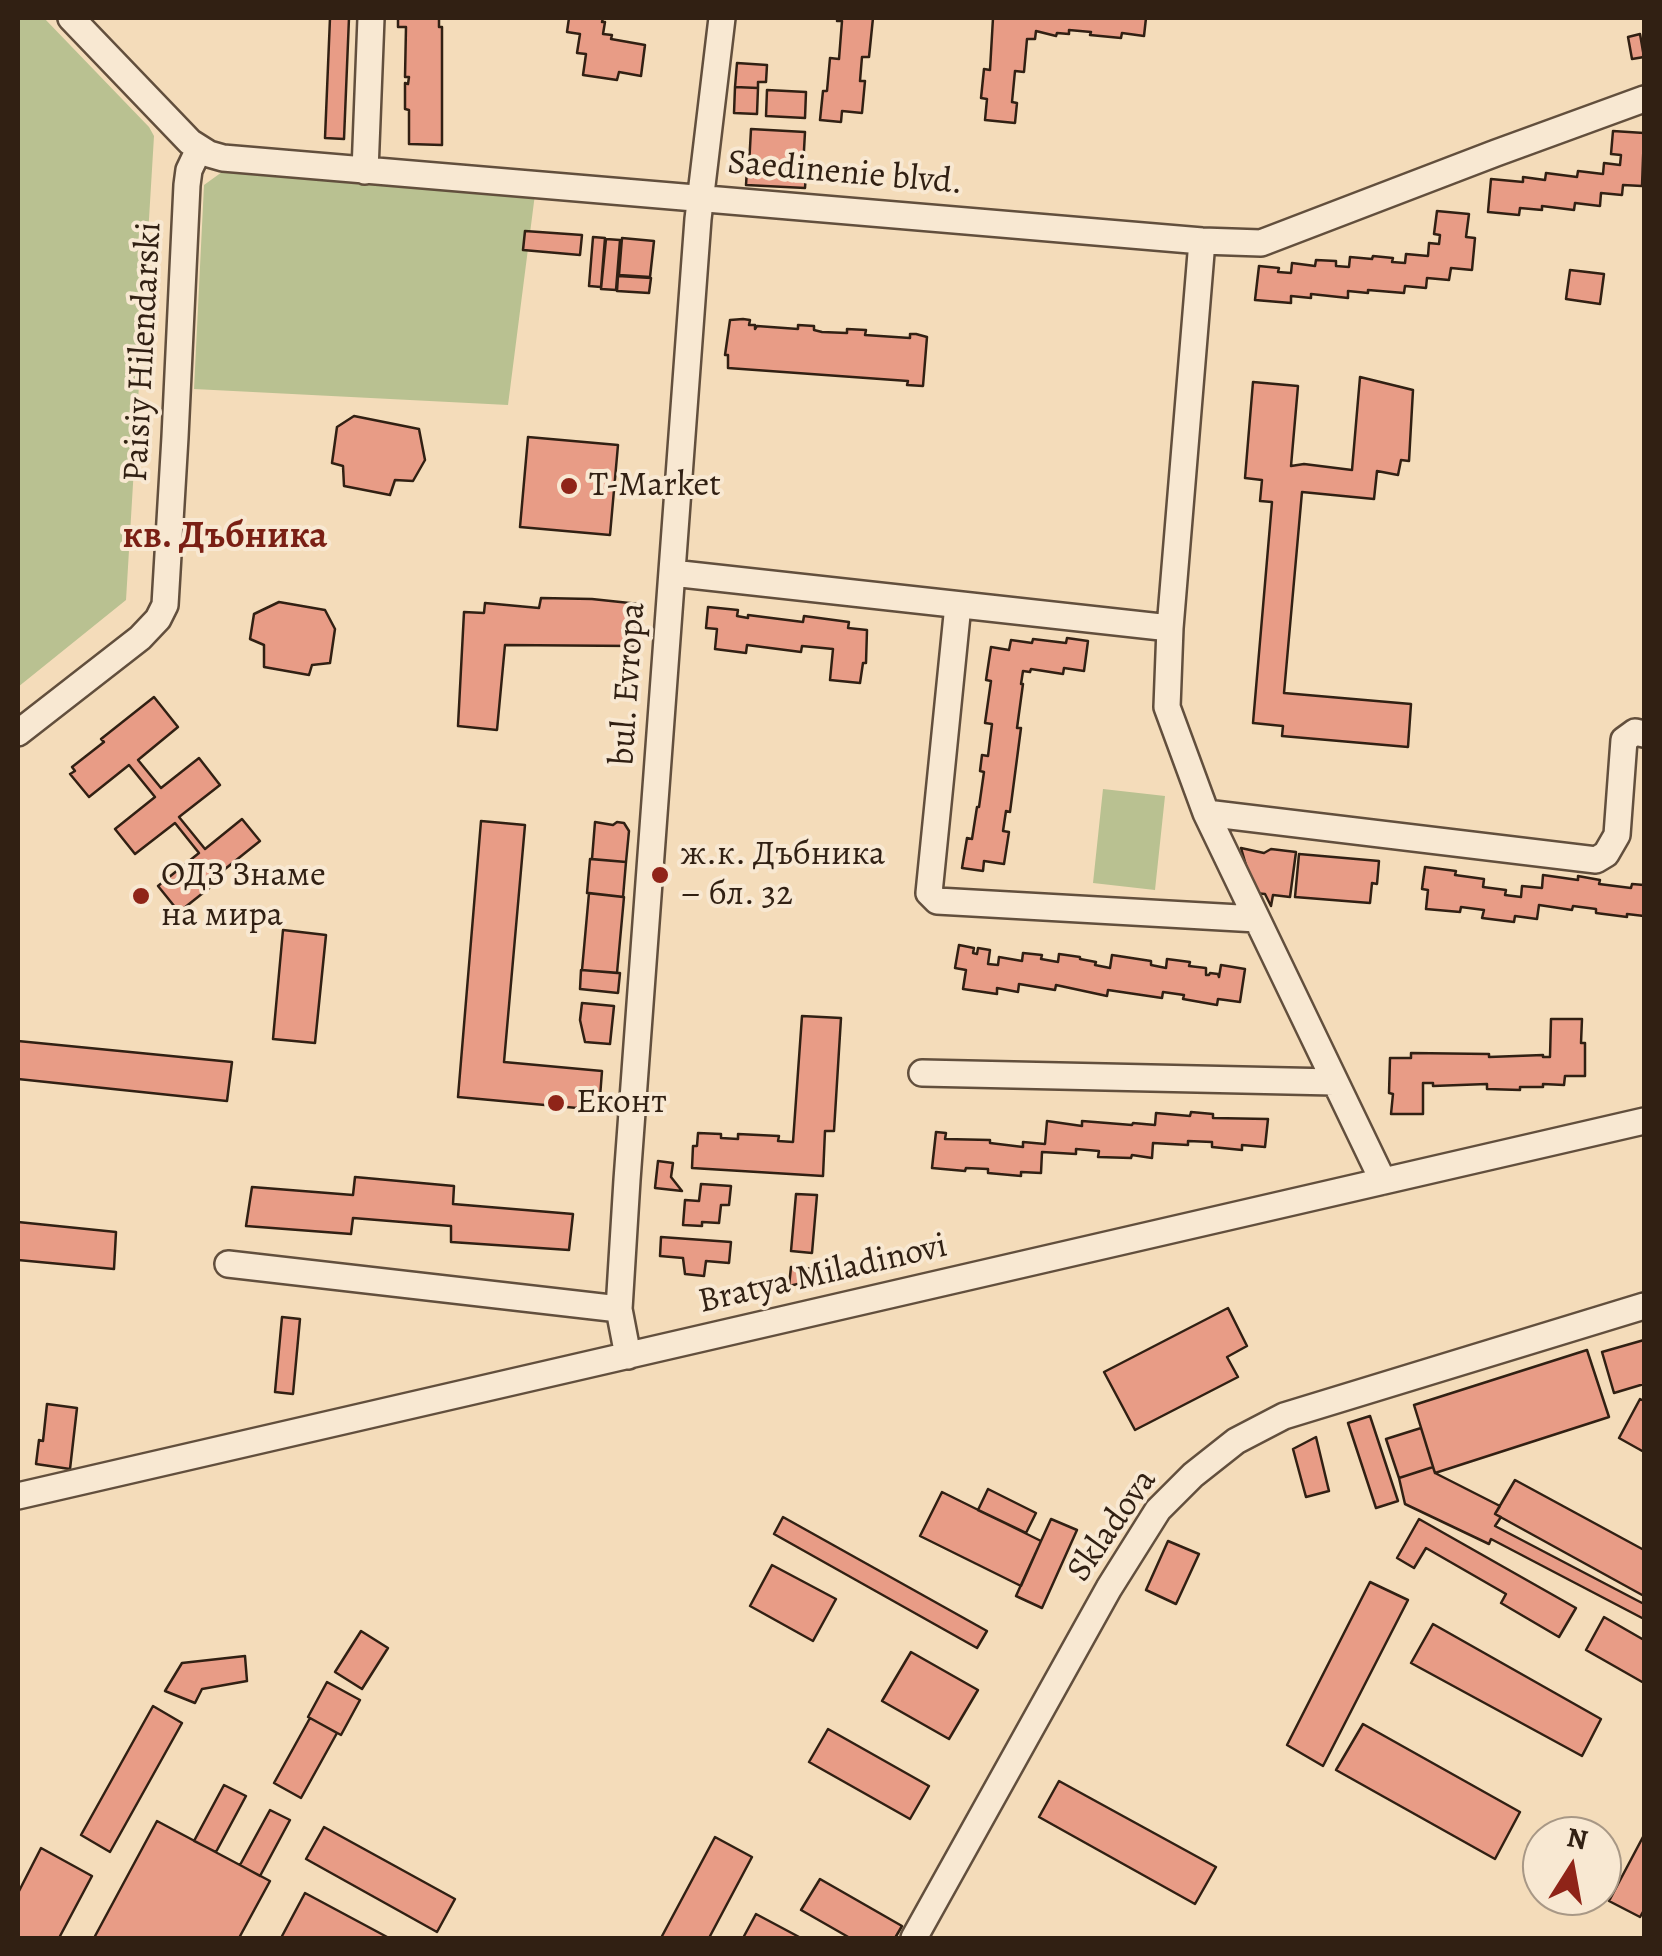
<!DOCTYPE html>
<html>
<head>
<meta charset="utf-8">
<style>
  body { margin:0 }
  #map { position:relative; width:1662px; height:1956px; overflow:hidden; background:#f4dcba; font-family:Alegreya,serif }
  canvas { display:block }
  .frame { position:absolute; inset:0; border:20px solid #312013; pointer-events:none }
  .north { position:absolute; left:1522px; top:1816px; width:100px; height:100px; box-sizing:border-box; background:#f8e8d2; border:2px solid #a89886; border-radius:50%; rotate:11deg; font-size:28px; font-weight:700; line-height:40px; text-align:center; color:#312013 }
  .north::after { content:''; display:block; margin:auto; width:35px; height:45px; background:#8f2418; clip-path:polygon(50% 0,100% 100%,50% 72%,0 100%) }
</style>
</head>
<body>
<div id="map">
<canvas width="1662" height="1956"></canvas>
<div class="frame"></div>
<div class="north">N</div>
</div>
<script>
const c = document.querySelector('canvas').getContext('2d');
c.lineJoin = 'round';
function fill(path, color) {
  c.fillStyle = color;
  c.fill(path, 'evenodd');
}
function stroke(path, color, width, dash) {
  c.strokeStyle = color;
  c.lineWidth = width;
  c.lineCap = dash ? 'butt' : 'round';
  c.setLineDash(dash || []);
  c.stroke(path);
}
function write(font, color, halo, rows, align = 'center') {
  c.font = font + ' Alegreya,serif';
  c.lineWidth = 8;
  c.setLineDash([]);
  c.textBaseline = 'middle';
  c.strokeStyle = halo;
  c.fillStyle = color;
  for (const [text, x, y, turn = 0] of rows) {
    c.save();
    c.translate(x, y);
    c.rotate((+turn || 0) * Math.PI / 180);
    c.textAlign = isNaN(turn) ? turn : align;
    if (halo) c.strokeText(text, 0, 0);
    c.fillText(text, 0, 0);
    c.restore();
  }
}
fill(new Path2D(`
  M18 18H44L149 127 154 136 126 600 18 687Z
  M222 172 535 194 508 405 194 389 204 185Z
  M1103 789 1165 796 1155 890 1093 883Z`), '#b9c191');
const building = new Path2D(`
  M330 18H349L344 139 325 138Z
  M398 18H439V27H442V145L409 144V110L405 109V83L408 84 409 77H405L406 27H398Z
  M569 18H603L602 22H605L603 34 612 35 611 39 645 45 641 76 619 72 617 80 583 75 586 54 577 53 580 34 567 32Z
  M838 18H873L869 57H862L860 81H865L862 113 842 111 841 122 820 120 823 91H827L830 58 839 59 842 21H837Z
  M993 18H1146L1144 36 1122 33 1121 38 1090 35 1091 32 1069 30V34L1057 33 1056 36 1036 31 1035 39H1027L1024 72 1015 71 1012 102 1017 103 1015 123 985 120 987 99 981 98 984 69 990 70Z
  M1640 34 1644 57 1632 59 1628 37Z
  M737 63 767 65 766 82H758V88L735 87Z
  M735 87 758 88 757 114 734 113Z
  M767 90 806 92 805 118 766 116Z
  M751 129 805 132 803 168 749 166Z
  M1613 131 1644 133 1642 186 1623 185 1622 195 1601 193 1600 206 1575 203 1574 210 1542 206V210L1520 208 1519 215 1488 212 1491 179 1523 182V177L1545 180 1546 173 1577 177 1578 171 1603 174 1604 163 1620 165 1621 155 1611 154Z
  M747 169 806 172 805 188 746 185Z
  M1437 211 1469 214 1466 237 1475 238 1472 270 1451 268 1449 280 1427 278 1426 288 1405 286 1404 293 1368 290V293L1348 291V298L1311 294V298L1291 296V303L1255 300 1259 266 1279 268 1278 272 1291 273 1292 263 1315 266 1316 260 1336 261V266L1349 267 1350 257 1372 259 1373 256 1393 258 1392 262 1405 263 1406 254 1428 256 1429 243 1439 244 1440 235 1434 234Z
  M525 231 582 235 580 255 523 250Z
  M593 237 605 238 601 287 589 286Z
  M622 238 654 241 650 277 619 275Z
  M606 239 620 240 616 290 601 289Z
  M1570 270 1604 274 1600 304 1566 299Z
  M618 276 651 278 649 293 617 291Z
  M743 319 750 320 749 325H755V329L757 326 798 329V325L814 326V330L822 332 847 333V329L866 330 865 335 910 338V334H916L927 337 923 386 907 385 908 381 728 368V355H725L730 320Z
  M1360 377 1413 390 1409 461 1401 460 1398 475 1377 471 1374 499 1302 492 1284 693 1411 704 1408 747 1282 736 1283 726 1253 723 1272 502 1260 501 1262 480 1245 478 1253 382 1298 386 1291 466 1304 464 1352 470Z
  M354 416 419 429 425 460 413 481 395 480 390 495 344 486 343 466 332 463 337 427Z
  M528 437 618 445 610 535 520 527Z
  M541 598 592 599 639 604 633 646 505 645 497 730 458 726 464 612 484 613 485 603 539 608Z
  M279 602 325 610 335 629 330 663 312 665 309 675 264 667V645L250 639 254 614Z
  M708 607 738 610 737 616 748 618V615L803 622 804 616 849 622 848 628 867 630 866 663H863L860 683 830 680 833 649 802 646 801 652 747 645 746 653 715 649 717 629 706 628Z
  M1067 638 1088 641 1084 671 1064 668 1063 674 1031 669 1030 672 1023 671 1021 684H1023L1017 728H1021L1010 812 1006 811 1003 831 1009 832 1004 864 984 861 983 871 962 868 967 838 972 839 977 807H979L984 772 980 771 982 755 988 756 992 724 985 723 991 681 986 680 991 647 1009 650 1011 640 1032 643 1033 639 1066 643Z
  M154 697 178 727 138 760 161 788 199 758 220 785 179 817 205 849 242 819 260 841 210 881 213 885 179 912 158 886 199 853 175 823 135 854 115 829 155 797 129 765 89 797 70 774 75 771 72 767 104 742 101 739Z
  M481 821 525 825 504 1062 602 1071 599 1110 458 1097Z
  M595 822 613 825 617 822 624 823 629 831 626 862 592 859Z
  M1241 848 1264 853 1271 849 1296 852 1290 897 1273 895 1271 906 1265 894 1254 893Z
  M1299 854 1379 861 1377 884 1372 883 1370 903 1295 897Z
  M590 859 626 862 623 897 587 893Z
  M1425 867 1456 871 1455 875 1484 879 1483 887 1506 890 1505 895 1521 897 1522 886 1542 888 1543 875 1578 880V876L1600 880 1599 884 1631 888 1632 884 1644 885V916L1627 914V917L1596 913V909L1573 906 1572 910 1539 905 1537 919 1515 916 1514 922 1482 918 1484 910 1461 907 1460 912 1426 909 1428 890 1422 889Z
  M589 893 624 897 617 973 582 970Z
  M283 930 326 935 315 1043 273 1039Z
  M959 945 974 948 973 953 977 954 978 948 990 950 988 964 998 965 999 957 1022 961 1023 953 1042 955 1041 959 1058 962 1059 954 1080 957V959L1096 962 1095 965 1110 968 1112 955 1151 961V965L1166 968 1167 959 1190 962 1189 966 1206 968V975H1209L1210 973 1218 974 1219 977 1221 965 1245 969 1240 1002 1218 999 1217 1005 1183 999 1184 995 1163 992 1162 998 1108 990 1107 996 1056 985 1055 990 1019 984 1018 992 997 988V994L963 989 966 970 955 968Z
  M581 970 620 973 618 993 580 989Z
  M582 1003 614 1006 610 1044 585 1042 580 1020Z
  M802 1016 841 1018 834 1131H825L823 1176 692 1168 693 1146H697L698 1133 721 1134V1138L738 1139V1134L779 1136 778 1141 793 1142Z
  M1551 1019H1582L1581 1043H1585V1076H1565L1564 1085 1543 1084V1087H1520V1090L1487 1089V1084L1433 1086V1083H1423V1114H1391L1393 1094 1389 1093 1390 1058H1411V1053L1489 1054V1057L1543 1055V1057H1550Z
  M18 1041 232 1062 227 1101 18 1079Z
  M1191 1112 1213 1114V1118L1268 1119 1265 1147 1242 1145V1150L1212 1147V1142L1188 1141V1145L1153 1143 1152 1158 1132 1155 1131 1158 1098 1157 1099 1151 1076 1149V1154L1042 1152 1041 1173 1021 1172V1176L988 1173V1169L966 1168 965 1171 932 1168 936 1132 946 1133 945 1139 990 1140V1143L1023 1147V1142L1045 1144 1047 1121 1082 1126V1121L1132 1125 1133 1123 1155 1125 1156 1113 1190 1116Z
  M658 1161 673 1163 671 1177 682 1191 655 1188Z
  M355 1177 454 1186 453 1204 573 1214 569 1250 451 1242V1226L353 1218 351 1234 246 1226 252 1187 353 1195Z
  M701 1184 731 1186 729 1205H721L719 1223 702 1222V1226L683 1225 685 1200 699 1201Z
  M796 1194 817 1195 812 1253 791 1251Z
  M18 1222 116 1232 114 1269 18 1260Z
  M661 1237 731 1242 729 1263 706 1261 704 1276 685 1274 683 1258 660 1256Z
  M791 1267 817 1269 815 1280 789 1286Z
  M1228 1308 1247 1346 1227 1357 1238 1377 1135 1430 1104 1372Z
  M282 1317 300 1319 293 1394 275 1392Z
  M1644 1340V1384L1614 1393 1602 1352Z
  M1587 1350 1609 1417 1435 1473 1414 1405Z
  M1640 1399 1644 1401V1452L1619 1438Z
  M47 1404 77 1408 70 1469 36 1464 39 1440 43 1441Z
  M1370 1416 1398 1501 1376 1508 1348 1423Z
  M1421 1428 1433 1467 1399 1478 1386 1439Z
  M1316 1437 1329 1491 1306 1497 1293 1449Z
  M1433 1467 1435 1473 1500 1506 1495 1514 1501 1517 1495 1526 1644 1604V1619L1491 1539 1489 1544 1405 1504 1399 1478Z
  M1515 1480 1644 1550V1596L1495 1514Z
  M988 1489 1036 1513 1026 1533 978 1510Z
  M942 1492 1041 1541 1021 1586 920 1536Z
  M783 1517 987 1631 977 1648 774 1534Z
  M1051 1519 1077 1530 1042 1608 1016 1596Z
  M1419 1519 1576 1608 1559 1637 1501 1603 1506 1594 1426 1548 1414 1568 1397 1558Z
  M1168 1541 1199 1554 1176 1604 1146 1590Z
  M772 1565 836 1599 813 1641 750 1606Z
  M1370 1582 1408 1600 1323 1766 1287 1745Z
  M1604 1617 1644 1640V1683L1586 1650Z
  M1433 1624 1601 1719 1582 1756 1411 1663Z
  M361 1631 388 1648 362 1689 335 1672Z
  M911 1652 978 1690 949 1739 882 1701Z
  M245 1656 247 1681 202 1689 195 1703 165 1691 182 1663Z
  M327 1682 360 1700 341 1735 308 1717Z
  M153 1706 182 1723 110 1852 81 1835Z
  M310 1718 337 1733 301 1798 274 1783Z
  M1363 1724 1520 1812 1495 1859 1336 1770Z
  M828 1729 929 1786 910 1819 809 1762Z
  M1059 1781 1216 1867 1195 1904 1039 1817Z
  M224 1785 246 1796 216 1852 194 1841Z
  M270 1810 290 1820 260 1876 240 1865Z
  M157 1821 270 1881 239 1938H94Z
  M324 1827 455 1899 437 1932 306 1859Z
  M1644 1835V1910L1640 1917 1609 1901Z
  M715 1837 752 1857 709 1938H661Z
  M41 1848 92 1876 59 1938H18V1893Z
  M820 1879 902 1926 895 1938H850L801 1910Z
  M305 1893 389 1938H281Z
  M756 1914 801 1938H743Z`);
fill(building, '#e89c86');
stroke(building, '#312013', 2.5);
const minor = new Path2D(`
  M71 18 190 142 209 154 223 158 1202 241 1261 243 1496 153 1644 99
  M365 171 371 18
  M1202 241 1170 628 1167 707 1206 813 1383 1181
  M672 573 1170 628
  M958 605 929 893 937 901 1257 919
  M18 733 140 638 158 619 165 605 175 437 187 185 189 170 199 149
  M1206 813 1596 860 1606 854 1617 835 1624 740 1635 732 1644 734
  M922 1073 1334 1082
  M228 1264 619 1309
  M628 1356 619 1309 627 1180 698 219 722 18
  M18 1496 1644 1121
  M914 1938 1109 1588 1158 1510 1193 1475 1236 1441 1284 1416 1644 1306`);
stroke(minor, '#624f3d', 30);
stroke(minor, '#f8e8d2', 25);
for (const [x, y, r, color] of [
  [569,486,10,"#8f2418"],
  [660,875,10,"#8f2418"],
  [141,896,10,"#8f2418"],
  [556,1103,10,"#8f2418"]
]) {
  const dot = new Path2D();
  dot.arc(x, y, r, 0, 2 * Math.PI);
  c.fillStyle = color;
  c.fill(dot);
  stroke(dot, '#f8e8d2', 4);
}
write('35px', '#312013', '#f8e8d2', [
  ["Saedinenie blvd.",845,174,5],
  ["Paisiy Hilendarski",144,352,-87],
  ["bul. Evropa",629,684,-86],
  ["Bratya Miladinovi",823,1275,-13],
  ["Skladova",1113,1526,-55]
]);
write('35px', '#312013', '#f8e8d2', [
  ["T-Market",589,486],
  ["ж.к. Дъбника",680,855],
  ["– бл. 32",680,895],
  ["ОДЗ Знаме",161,876],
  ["на мира",161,916],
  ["Еконт",576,1103]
], 'left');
write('bold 38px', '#7a1f14', '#f8e8d2', [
  ["кв. Дъбника",225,538]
]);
</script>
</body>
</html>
